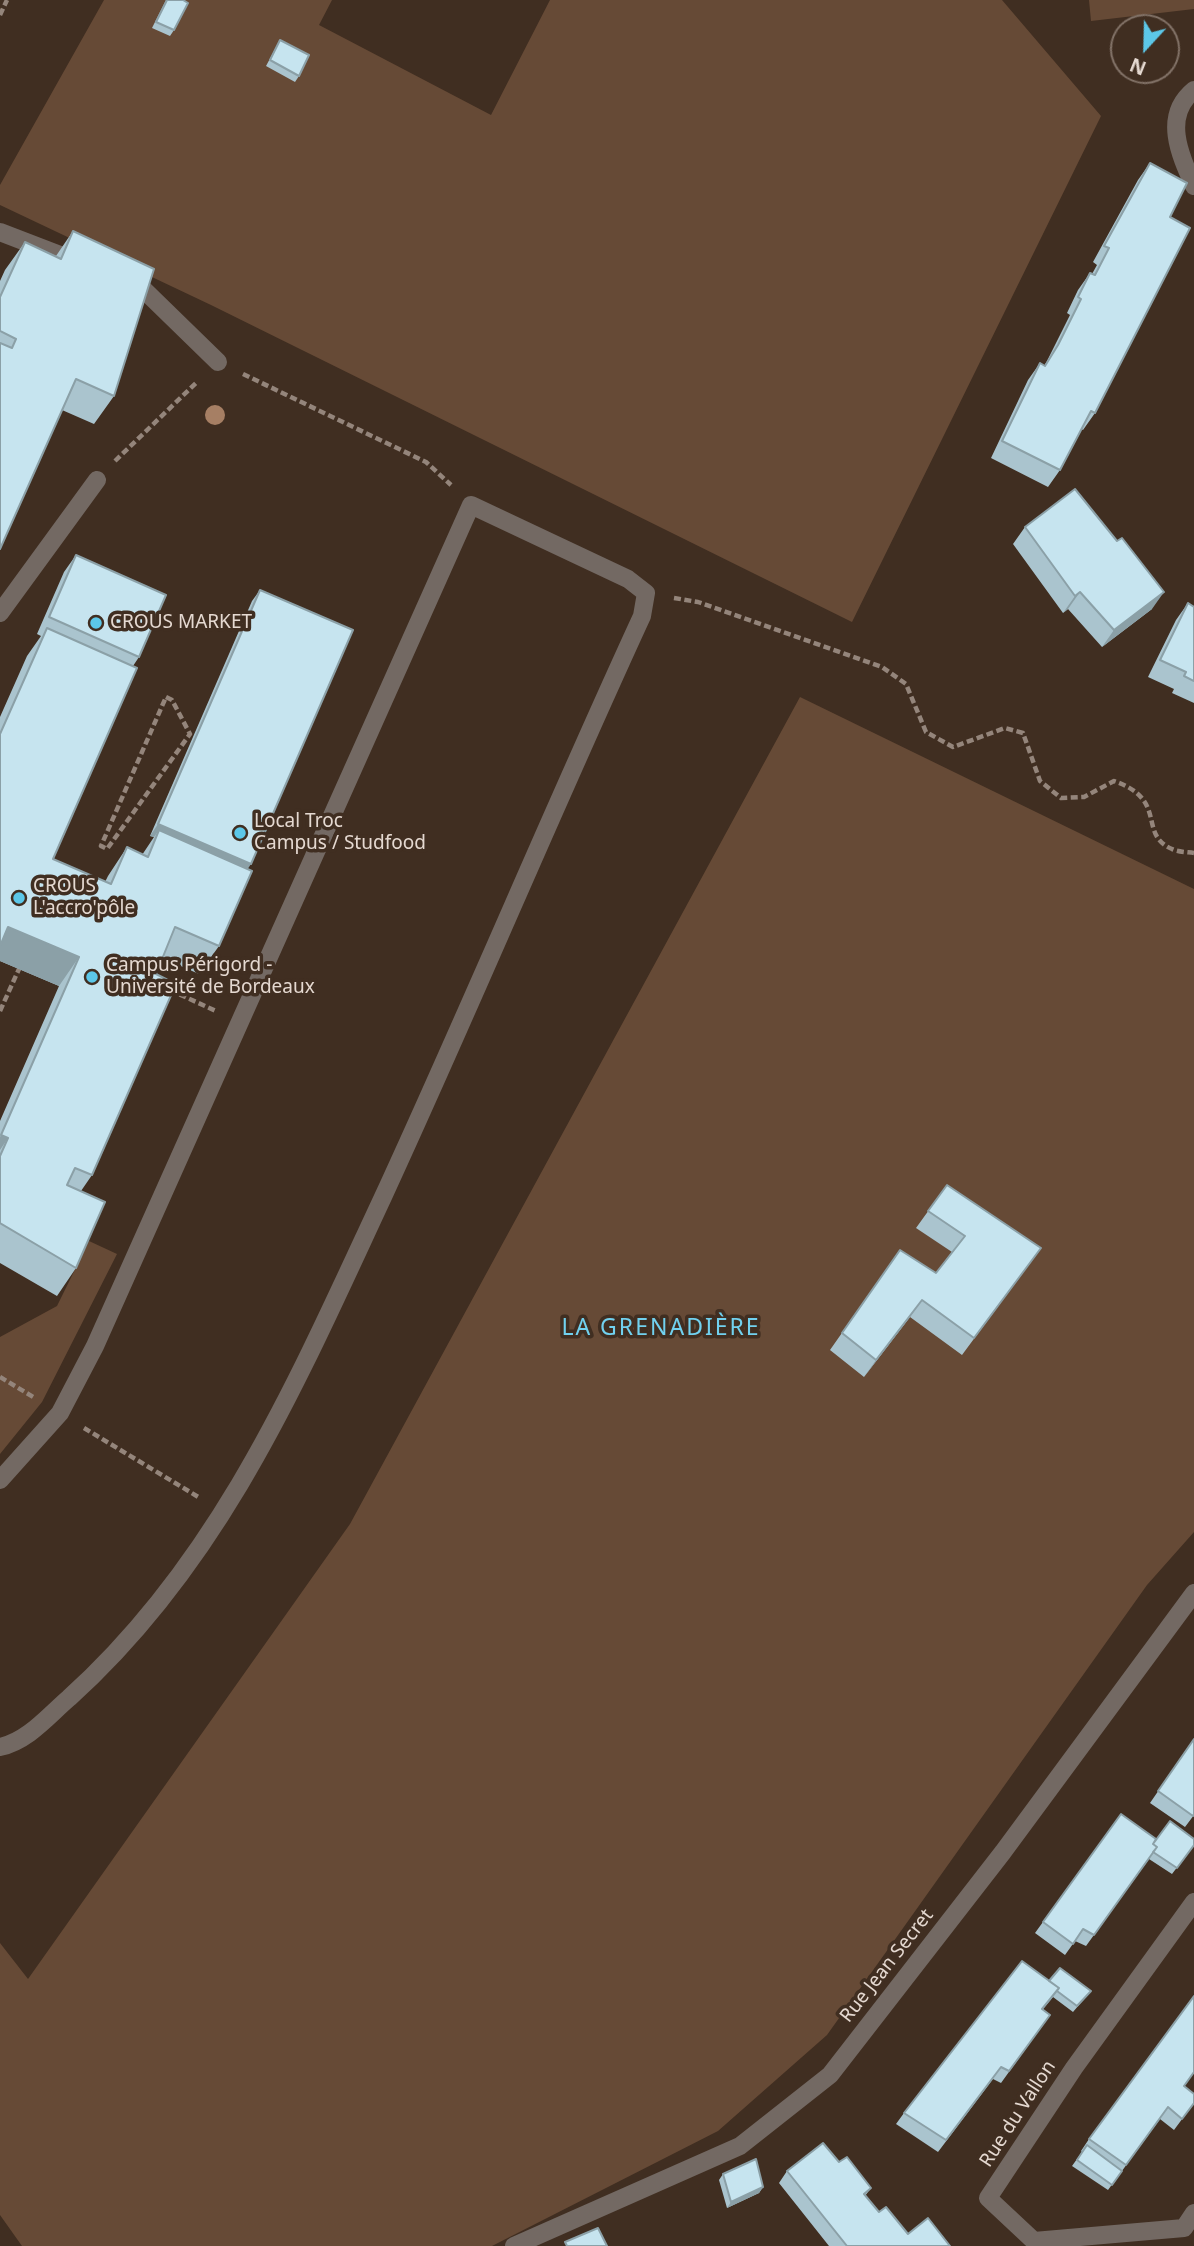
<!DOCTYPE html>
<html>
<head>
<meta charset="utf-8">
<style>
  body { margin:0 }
  #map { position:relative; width:1194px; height:2246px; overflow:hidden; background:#402e21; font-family:"Noto Sans",sans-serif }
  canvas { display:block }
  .north { position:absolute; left:1110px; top:14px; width:70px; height:70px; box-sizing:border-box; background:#402e21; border:2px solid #827267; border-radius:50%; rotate:202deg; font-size:19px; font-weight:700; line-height:28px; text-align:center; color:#e5d9d1 }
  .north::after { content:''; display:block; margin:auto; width:24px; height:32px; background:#5cc7e8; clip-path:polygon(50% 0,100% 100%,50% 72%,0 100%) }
</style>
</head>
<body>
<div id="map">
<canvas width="1194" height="2246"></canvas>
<div class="north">N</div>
</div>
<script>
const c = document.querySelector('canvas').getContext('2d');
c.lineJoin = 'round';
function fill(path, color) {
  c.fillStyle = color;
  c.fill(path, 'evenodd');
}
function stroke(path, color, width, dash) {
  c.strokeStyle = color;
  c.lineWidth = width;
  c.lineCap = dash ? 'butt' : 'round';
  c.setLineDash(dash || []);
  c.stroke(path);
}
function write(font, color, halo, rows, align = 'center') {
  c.font = font + ' "Noto Sans",sans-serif';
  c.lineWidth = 7;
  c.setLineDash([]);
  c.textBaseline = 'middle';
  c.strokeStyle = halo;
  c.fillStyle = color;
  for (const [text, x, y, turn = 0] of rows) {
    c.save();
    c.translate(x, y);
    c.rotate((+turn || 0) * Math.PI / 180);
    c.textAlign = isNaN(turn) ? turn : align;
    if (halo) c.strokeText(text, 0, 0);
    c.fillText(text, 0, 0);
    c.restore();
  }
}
fill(new Path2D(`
  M104 0H332L319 25 491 115 550 0H1002L1101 116 852 622 211 305 0 205V185Z
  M1089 0H1194V9L1091 21Z
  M800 697 1194 889V1532L1147 1585 827 2035 718 2131 492 2246H22L0 2215V1943L28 1979 350 1524Z
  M89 1241 117 1254 42 1402 0 1454V1337L57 1306Z`), '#664a36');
stroke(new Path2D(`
  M0 15 7 0
  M243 374 426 462 451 485
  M115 461 197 382
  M674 598 698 602 882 667 906 684 926 732 953 747 1005 728 1023 733 1040 781 1061 798 1084 797 1114 781C1169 800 1137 834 1172 849 1178 852 1187 852 1194 853
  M166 697 172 700 190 734 107 849 101 846Z
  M170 990 216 1011
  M0 1011 19 969
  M0 1377 35 1398
  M84 1428 200 1498`), '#94857b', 4.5, [7, 3.5]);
stroke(new Path2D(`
  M1194 90C1162 116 1180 155 1194 186
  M0 232 78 262
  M127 281 140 286 218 362
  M0 613 97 480
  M0 1480 60 1413 95 1346 471 505 628 579 646 593 642 616C553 809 472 1004 383 1197 298 1379 222 1560 69 1698 48 1716 28 1741 0 1747`), '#736963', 18);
stroke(new Path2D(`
  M1184 2228 1034 2241 988 2198 1074 2068 1194 1902
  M1184 2228 1194 2213
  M514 2246 740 2146 830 2075 1003 1852 1194 1593`), '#736963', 18);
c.fillStyle = '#a67f64';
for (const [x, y] of [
  [215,415]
]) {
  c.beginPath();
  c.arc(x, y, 10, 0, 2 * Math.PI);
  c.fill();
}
fill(new Path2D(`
  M166 0H183L174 30 170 36 152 28Z
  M280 40 299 76 295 82 266 66Z
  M1150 163 1170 217 1095 413 1083 430 1081 429 1060 470 1048 487 991 458 1028 380 1040 363 1044 366 1047 361 1070 315 1067 313 1078 290 1090 273 1092 274 1097 265 1093 262 1138 180Z
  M73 231 114 396 94 424 62 410 0 549V281L5 270 25 242 56 256Z
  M1025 527 1117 541 1152 609 1102 647 1068 609 1063 613 1013 544Z
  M76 555 139 657 133 666 53 859 105 882 108 876 127 847 142 855 154 837 150 836 252 601 260 590 247 869 219 946 199 974 162 958 156 974 92 1175 81 1191 76 1268 57 1296 0 1263V1121L59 986 0 961V717L27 656 41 636 37 634 64 572Z
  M1188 603 1194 607V703L1172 693 1174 689 1148 677 1176 620Z
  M947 1185 1041 1248 962 1355 910 1317 864 1377 830 1350 900 1250 936 1273 952 1252 916 1228Z
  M1194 1739V1815L1185 1827 1150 1803Z
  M1121 1814 1156 1839 1194 1845 1172 1874 1149 1859 1086 1946 1075 1941 1065 1955 1035 1933Z
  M1049 1981 1091 1991 1073 2012 1053 1997 1043 2009 1050 2015 1001 2083 993 2079 938 2152 896 2124 904 2113Z
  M1184 2086 1194 2103 1174 2130 1160 2119 1108 2190 1072 2166 1082 2152 1081 2151 1089 2139Z
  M839 2162 871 2188 865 2196 879 2212 908 2234 950 2246H829L779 2183 787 2171Z
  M723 2174 763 2187 759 2193 727 2208 719 2180Z`), '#aac4ce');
fill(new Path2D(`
  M1080 592 1068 609 1063 613 1075 596Z
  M1164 592 1152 609 1102 647 1114 630Z
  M158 824 251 864 243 876 159 830 154 837 150 836Z
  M8 927 79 957 59 986 0 961V939Z
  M1 1135 8 1138 0 1150V1137Z
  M922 1300 910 1317 864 1377 876 1360Z
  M763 2187 759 2193 727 2208 731 2202Z`), '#8ba0a7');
const building = new Path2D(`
  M167 0H183L188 3 174 30 156 22Z
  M280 40 309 55 299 76 270 60Z
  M1150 163 1187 183 1170 217 1190 228 1095 413 1091 411 1060 470 1002 441 1040 363 1045 366 1058 345 1081 299 1078 297 1090 273 1095 275 1109 248 1104 246Z
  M73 231 154 269 114 396 76 379 0 549V343L12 348 16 339 0 331V297L25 242 61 259Z
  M1075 489 1117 541 1122 538 1164 592 1114 630 1080 592 1075 596 1025 527Z
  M76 555 166 595 139 657 49 617Z
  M260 590 353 630 251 864 158 824Z
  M1188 603 1194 607V681L1184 676 1186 672 1160 660Z
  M47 628 137 668 53 859 111 884 127 847 148 857 159 830 252 871 219 946 175 927 156 974 176 984 92 1175 75 1168 67 1185 105 1202 76 1268 0 1223V1156L8 1138 1 1135 79 957 8 927 0 946V734Z
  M947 1185 1041 1248 974 1338 922 1300 876 1360 842 1333 900 1250 936 1273 965 1236 928 1211Z
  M1194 1739V1814L1193 1816 1158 1791Z
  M1121 1814 1156 1839 1153 1844 1157 1847 1094 1935 1083 1929 1073 1944 1043 1922Z
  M1170 1821 1194 1839V1845L1177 1868 1153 1852 1157 1847 1153 1844Z
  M1022 1961 1059 1988 1042 2009 1050 2015 1009 2071 1001 2067 946 2140 904 2113Z
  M1060 1968 1091 1991 1077 2006 1057 1991 1059 1988 1049 1981Z
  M1194 1996V2072L1184 2086 1194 2094V2103L1182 2119 1168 2107 1126 2165 1089 2139Z
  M823 2143 839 2162 847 2157 871 2188 864 2194 879 2212 886 2207 908 2234 928 2218 950 2246H847L787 2171Z
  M1087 2145 1122 2171 1112 2185 1077 2160Z
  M756 2159 763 2187 731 2202 723 2174Z
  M598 2228 607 2246H567L565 2242Z`);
fill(building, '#c6e4ef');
stroke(building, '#8ba0a7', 2);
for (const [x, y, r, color] of [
  [96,623,7,"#5cc7e8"],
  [240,833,7,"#5cc7e8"],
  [19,898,7,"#5cc7e8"],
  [92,977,7,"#5cc7e8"]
]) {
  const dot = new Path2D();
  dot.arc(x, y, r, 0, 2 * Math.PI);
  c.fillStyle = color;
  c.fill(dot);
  stroke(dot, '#402e21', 2.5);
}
write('19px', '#e5d9d1', '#402e21', [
  ["CROUS MARKET",110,623],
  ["Local Troc",254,822],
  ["Campus / Studfood",254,844],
  ["CROUS",33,887],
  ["L'accro'pôle",33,909],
  ["Campus Périgord -",106,966],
  ["Université de Bordeaux",106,988]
], 'left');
write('19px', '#e5d9d1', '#402e21', [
  ["Rue Jean Secret",887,1966,-52],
  ["Rue du Vallon",1018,2114,-57]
]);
c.letterSpacing = '2px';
write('23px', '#71d1ef', '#402e21', [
  ["LA GRENADIÈRE",661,1328]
]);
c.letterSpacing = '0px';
</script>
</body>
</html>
